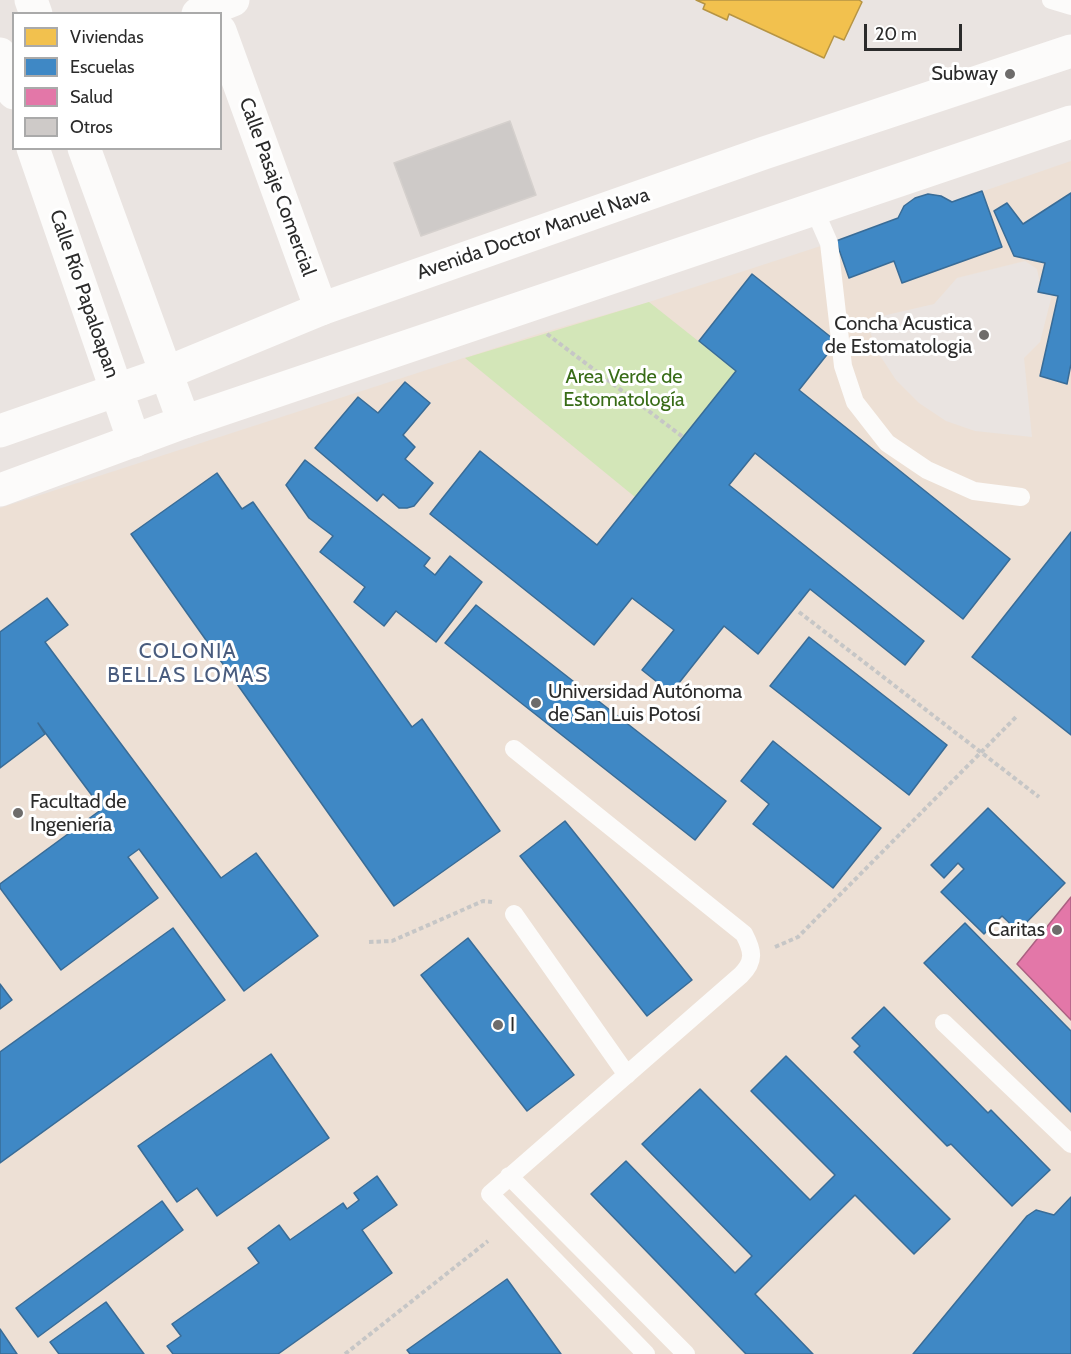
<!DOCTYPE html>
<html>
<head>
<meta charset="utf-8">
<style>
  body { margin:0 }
  #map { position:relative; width:1071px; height:1354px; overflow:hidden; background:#eae4e1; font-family:Cabin,sans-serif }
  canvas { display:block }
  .legend { position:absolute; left:12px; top:12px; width:210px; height:138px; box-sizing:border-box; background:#fff; border:2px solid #aaa; margin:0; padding:8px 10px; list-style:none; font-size:18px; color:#2b2b2b }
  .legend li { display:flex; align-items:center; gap:12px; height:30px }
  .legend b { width:30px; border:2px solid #aaa }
  .scale { position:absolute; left:864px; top:24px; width:98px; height:27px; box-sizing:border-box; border:3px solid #2b2b2b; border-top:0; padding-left:8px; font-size:18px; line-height:21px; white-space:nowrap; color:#2b2b2b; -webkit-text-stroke:4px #fff; paint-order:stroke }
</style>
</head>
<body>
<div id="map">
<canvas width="1071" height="1354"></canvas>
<ul class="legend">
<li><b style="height:16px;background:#f2c14e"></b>Viviendas</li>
<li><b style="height:16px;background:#3f88c5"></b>Escuelas</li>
<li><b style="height:16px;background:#e377a8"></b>Salud</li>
<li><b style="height:16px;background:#cecac8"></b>Otros</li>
</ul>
<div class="scale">20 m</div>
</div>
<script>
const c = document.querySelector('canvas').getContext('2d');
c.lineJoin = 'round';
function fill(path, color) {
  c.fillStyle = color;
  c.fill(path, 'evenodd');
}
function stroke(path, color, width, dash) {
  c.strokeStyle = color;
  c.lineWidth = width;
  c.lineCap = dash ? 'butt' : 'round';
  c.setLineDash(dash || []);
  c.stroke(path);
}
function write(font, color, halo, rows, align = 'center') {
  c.font = font + ' Cabin,sans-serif';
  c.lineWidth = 6;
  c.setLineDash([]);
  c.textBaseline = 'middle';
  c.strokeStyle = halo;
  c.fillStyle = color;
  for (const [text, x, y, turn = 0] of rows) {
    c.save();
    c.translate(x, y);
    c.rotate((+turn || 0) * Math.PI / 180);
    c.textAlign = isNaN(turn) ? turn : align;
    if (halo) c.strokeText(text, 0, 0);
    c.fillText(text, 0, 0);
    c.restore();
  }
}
fill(new Path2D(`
  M1071 161V897L1017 964 1071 1020V1354H0V508L541 333 649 302 836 241 898 219 904 206 928 194 941 196 952 202ZM1025 261 1037 269 1040 284 1038 292 1052 295 1040 342 1024 358 1032 437 975 431 946 421 919 403 896 380 879 354 865 320 934 304 957 278Z`), '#ede0d5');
fill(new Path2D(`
  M649 302 736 371 635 497 465 358Z`), '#d3e6b8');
const homes = new Path2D(`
  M696 0H859L862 2 844 40 834 36 824 58 729 14 727 20 703 9 705 4Z`);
fill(homes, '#f2c14e');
stroke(homes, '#b69444', 1.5);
const schools = new Path2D(`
  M982 191 1002 247 902 283 894 261 849 278 836 241 898 218 904 206 915 198 928 194 941 196 952 202Z
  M1071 193V364L1067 384 1040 376 1058 296 1038 292 1045 263 1014 256 994 211 1007 203 1023 224Z
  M752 274 837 342 799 390 1010 559 963 619 755 453 729 485 924 641 905 665 810 589 758 654 724 626 671 693 642 670 674 630 632 598 594 645 430 514 480 451 597 545 736 371 699 341Z
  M405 382 430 403 403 435 415 447 405 459 433 483 414 506 407 508H399L383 494 377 501 315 448 358 397 378 413Z
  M305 460 430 558 424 566 435 575 450 556 482 582 436 642 396 611 384 626 354 602 365 587 320 552 333 536 309 518 286 485Z
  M217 473 242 509 253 502 412 727 422 719 500 831 394 906 131 534Z
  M1071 532V735L972 657Z
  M47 598 68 625 45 642 221 878 256 853 318 936 244 991 139 849 128 857 158 898 61 970 0 888V884L102 809 38 723 45 734 0 768V632Z
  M476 605 726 801 695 840 445 643Z
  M809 637 947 745 909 795 770 686Z
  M773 741 881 828 833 888 753 824 769 804 741 781Z
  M988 808 1065 883 1018 931 1002 916 984 934 941 892 964 869 958 863 944 878 931 865Z
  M565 821 692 980 647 1016 520 856Z
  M965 923 1071 1031V1112L924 963Z
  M173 928 225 1000 0 1163V1052Z
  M468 938 574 1075 527 1111 421 975Z
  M0 984 12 1000 0 1009Z
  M884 1007 988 1113 991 1110 1050 1170 1012 1206 951 1144 947 1146 854 1052 860 1046 852 1038Z
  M271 1054 329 1138 217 1216 197 1188 177 1202 138 1146Z
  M786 1056 950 1219 914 1254 855 1195 755 1294 813 1354H746L591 1194 626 1161 735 1273 752 1256 642 1144 700 1089 810 1200 835 1175 751 1091Z
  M377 1176 397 1205 362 1230 392 1273 278 1354H173L167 1346 181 1336 172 1324 259 1263 248 1248 279 1225 290 1240 343 1203 347 1209 359 1200 354 1193Z
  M1071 1197V1354H913L1027 1216 1036 1210 1054 1215Z
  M162 1201 183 1230 38 1337 16 1308Z
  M507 1279 561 1354H410L407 1350Z
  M106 1302 144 1354H59L50 1342Z
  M0 1329 17 1354H0Z`);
fill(schools, '#3f88c5');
stroke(schools, '#396c97', 1.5);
const health = new Path2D(`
  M1071 897V1020L1017 964Z`);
fill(health, '#e377a8');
stroke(health, '#ac6082', 1.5);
const building = new Path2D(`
  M510 121 536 195 421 236 394 163Z`);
fill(building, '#cecac8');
stroke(building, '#d5d0cd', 1.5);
stroke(new Path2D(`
  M547 334 683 437
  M799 612 1039 797
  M369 942 392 941 483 901 492 902
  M775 947 798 937 1017 716
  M345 1354 488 1241`), '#c6c6c6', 4, [4.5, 3]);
stroke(new Path2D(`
  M1051 0 1071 6
  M814 209 829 243 843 366 855 402 887 443 927 470 974 491 1021 497
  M514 749 744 934C753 951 755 961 741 975L490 1194 646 1354
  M514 914 627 1075
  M944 1023 1071 1144
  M509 1176 686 1354`), '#fcfbfa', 18);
stroke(new Path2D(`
  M31 0 36 14
  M198 14 233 0
  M220 31 321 309
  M0 54 14 93
  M33 148 134 441
  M84 148 184 422`), '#fcfbfa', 33);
stroke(new Path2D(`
  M0 431 166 373 321 309 764 153 1071 51
  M0 490 184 422 1071 122`), '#fcfbfa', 33);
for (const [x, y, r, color] of [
  [1010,74,6,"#6e6c6b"],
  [984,335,6,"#6e6c6b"],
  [536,703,6,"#6e6c6b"],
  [18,813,6,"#6e6c6b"],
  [1057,930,6,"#6e6c6b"],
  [498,1025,6,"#6e6c6b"]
]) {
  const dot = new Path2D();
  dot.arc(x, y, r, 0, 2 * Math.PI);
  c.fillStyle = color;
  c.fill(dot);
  stroke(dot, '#fff', 2);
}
write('20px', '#2b2b2b', '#fff', [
  ["Subway",998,74],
  ["Concha Acustica",972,324],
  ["de Estomatologia",972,347],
  ["Universidad Autónoma",548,692,"left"],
  ["de San Luis Potosí",548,715,"left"],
  ["Facultad de",30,802,"left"],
  ["Ingeniería",30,825,"left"],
  ["Caritas",1045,930],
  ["I",510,1025,"left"]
], 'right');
write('20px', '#2b2b2b', '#fff', [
  ["Calle Pasaje Comercial",277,187,70],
  ["Avenida Doctor Manuel Nava",533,234,-19],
  ["Calle Río Papaloapan",84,294,71]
]);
write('20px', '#386c17', '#fff', [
  ["Area Verde de",624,377],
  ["Estomatología",624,400]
]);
c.letterSpacing = '1.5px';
write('21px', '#495c7e', '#fff', [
  ["COLONIA",188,652],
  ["BELLAS LOMAS",188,676]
]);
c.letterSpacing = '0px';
</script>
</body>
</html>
